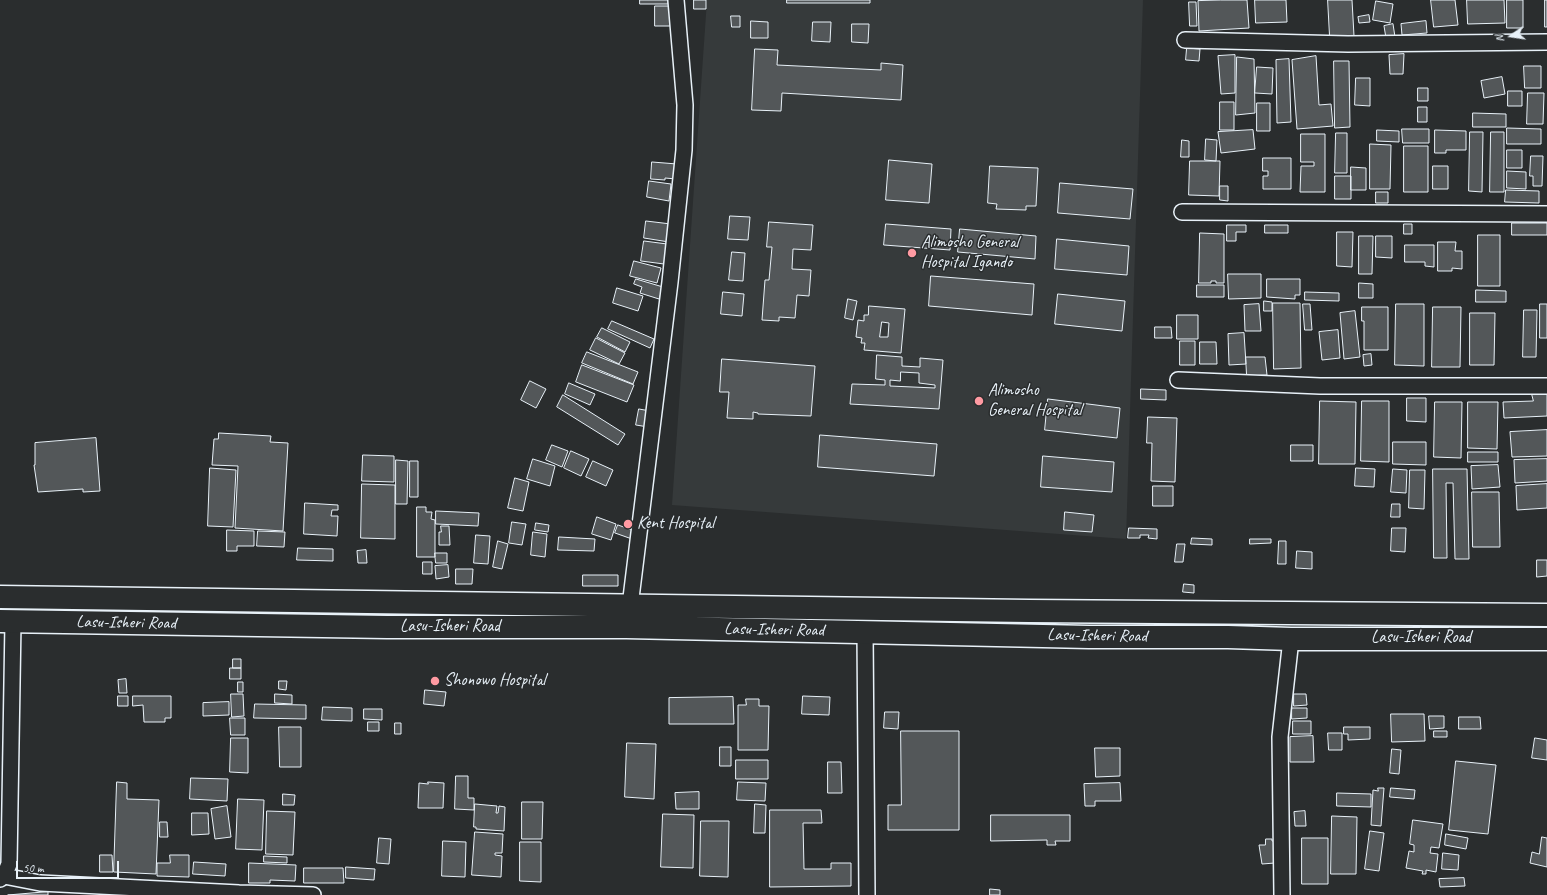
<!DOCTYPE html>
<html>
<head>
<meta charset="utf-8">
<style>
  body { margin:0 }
  #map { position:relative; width:1547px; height:895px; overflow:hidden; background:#2a2d2e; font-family:Caveat,sans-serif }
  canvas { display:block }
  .north { position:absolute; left:1491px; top:16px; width:40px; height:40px; -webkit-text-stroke:3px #2a2d2e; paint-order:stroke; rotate:257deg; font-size:11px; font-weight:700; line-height:16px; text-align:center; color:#e8f1f8 }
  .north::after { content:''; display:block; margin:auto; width:14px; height:18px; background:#e8f1f8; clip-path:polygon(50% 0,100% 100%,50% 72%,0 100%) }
  .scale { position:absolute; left:16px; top:861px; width:103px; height:18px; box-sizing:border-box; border:2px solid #e8f1f8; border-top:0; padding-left:5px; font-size:12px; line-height:14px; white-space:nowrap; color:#e8f1f8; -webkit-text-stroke:3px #2a2d2e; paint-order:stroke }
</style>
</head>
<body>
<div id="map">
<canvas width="1547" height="895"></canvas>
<div class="north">N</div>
<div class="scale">50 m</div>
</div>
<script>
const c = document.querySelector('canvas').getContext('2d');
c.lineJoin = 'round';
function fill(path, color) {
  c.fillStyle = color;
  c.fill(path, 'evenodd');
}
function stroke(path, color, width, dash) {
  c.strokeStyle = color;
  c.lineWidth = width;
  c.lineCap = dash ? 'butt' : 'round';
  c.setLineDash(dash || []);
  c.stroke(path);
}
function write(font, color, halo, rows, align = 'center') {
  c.font = font + ' Caveat,sans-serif';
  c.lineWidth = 3;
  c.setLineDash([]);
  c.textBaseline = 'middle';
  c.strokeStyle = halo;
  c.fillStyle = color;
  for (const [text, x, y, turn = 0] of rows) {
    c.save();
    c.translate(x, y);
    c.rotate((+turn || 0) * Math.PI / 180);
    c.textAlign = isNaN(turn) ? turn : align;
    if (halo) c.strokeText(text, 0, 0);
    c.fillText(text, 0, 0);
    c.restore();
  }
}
fill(new Path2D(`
  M707 0H1143L1126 539 672 505Z`), '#363a3b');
const building = new Path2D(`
  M640 0H668V4H640Z
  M694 0H706V9H694Z
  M787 0H870V3H787Z
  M1221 0H1247L1249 28 1199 31 1198 1Z
  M1255 0H1286L1287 22 1256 23Z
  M1328 0H1352L1354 36 1330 37Z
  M1431 0H1455L1458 25 1434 27Z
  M1467 0H1504L1505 23 1468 24Z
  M1507 0H1523V28H1507Z
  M1545 0H1547V27H1545Z
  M1376 1 1393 4 1390 23 1373 20Z
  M1189 2H1196L1197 26H1190Z
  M655 6H671L670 26H655Z
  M1369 15 1370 22 1359 23 1358 17Z
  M731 16H740V27H732Z
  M751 21 768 22V38H751Z
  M1426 21 1427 33 1402 35 1401 24Z
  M813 22H831L830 42 812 41Z
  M852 24H869L868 43 852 42Z
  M1393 24 1395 37 1386 38 1384 26Z
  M1187 48 1200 49 1199 61 1186 60Z
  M755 49 778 50 777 65 881 70V63L903 65 901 100 782 93 781 111 752 110Z
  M1404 54 1403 74H1390L1389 55Z
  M1235 55V93L1221 94 1218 56Z
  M1316 56 1319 105 1331 104 1333 126 1297 129 1292 60Z
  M1237 57 1254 59 1255 113 1236 115Z
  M1289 59 1291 122 1277 123 1276 60Z
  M1334 61H1349L1350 127 1335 128Z
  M1524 66H1541V88H1525Z
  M1257 67 1273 68 1272 94 1255 93Z
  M1502 77 1505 94 1484 98 1481 81Z
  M1356 78H1370V106L1355 105Z
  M1418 88H1428V101H1418Z
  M1508 91H1522V106H1508Z
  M1528 93H1544L1543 124H1527Z
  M1220 102H1234V130H1220Z
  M1257 103H1270V131H1257Z
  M1418 107H1427V122H1418Z
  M1473 113 1506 114V127H1473Z
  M1507 128 1541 129V144H1507Z
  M1402 129H1429V143H1403Z
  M1253 130 1255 149 1221 153 1218 132Z
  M1377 130 1399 131V142L1377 141Z
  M1435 130 1466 131V150H1446V153H1435Z
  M1470 132H1483L1482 192 1469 191Z
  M1491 132H1504V192H1490Z
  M1336 133H1347V173H1335Z
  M1301 134H1325V192H1300L1301 166H1314V162H1301Z
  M1206 139 1217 140 1216 161 1205 160Z
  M1182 140 1189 141V157H1181Z
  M1370 144 1391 145 1390 189H1370Z
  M1404 146H1428V192H1404Z
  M1507 150H1522V168H1507Z
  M1531 156H1543L1542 186H1533V176H1530Z
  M1263 158H1291V189H1263V176H1268V171H1263Z
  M889 160 932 164 929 203 886 200Z
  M1190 161H1220L1219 196 1189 195Z
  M652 162 677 164 676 179 665 178V180L651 179Z
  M990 166 1038 168 1036 206H1026V210L996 209 997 204 988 203Z
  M1433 166H1448V189H1433Z
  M1351 167 1366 168V190H1351Z
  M1507 171 1526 172V189L1507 188Z
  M1335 176H1351V199H1335Z
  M649 181 671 184 669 201 647 197Z
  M1060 183 1133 189 1130 219 1058 213Z
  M1220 186H1228V201L1220 200Z
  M1506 190 1539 191V203L1505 202Z
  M1376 192H1388V203H1376Z
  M730 216 750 217 748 240 728 239Z
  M646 221 671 224 669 242 644 238Z
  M769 222 813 225 811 250 793 249 792 269 811 270 809 296 797 295 795 318 779 317V321L762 320 765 280H769L772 247H767Z
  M1512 223H1547V235H1512Z
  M886 224 951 229 950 250 884 245Z
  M1404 224H1412V234H1404Z
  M1227 225H1246V232H1236V241H1227Z
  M1265 225H1288V233H1265Z
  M960 229 1036 236 1035 259 958 252Z
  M1337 232H1353L1352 267 1337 266Z
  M1200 233 1224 234V283H1216V281H1211V283H1199Z
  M1478 235H1500V286H1478Z
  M1359 236H1373L1372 274H1359Z
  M1376 236H1392V258L1376 257Z
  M1057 239 1129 246 1127 275 1055 269Z
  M644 241 667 244 664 264 641 261Z
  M1438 242H1456L1455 251H1462V269L1452 268V271H1438Z
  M1405 245H1434V267L1425 266V262H1405Z
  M732 252 745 253 743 281 729 280Z
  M634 261 661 268 657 283 630 276Z
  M1228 274H1261V298L1229 299Z
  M931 276 1034 284 1032 315 929 306Z
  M636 279 663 287 659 299 640 293 642 287 634 284Z
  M1267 279H1300V295H1295V299L1267 297Z
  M1359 283 1373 284V298H1359Z
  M1197 285H1224V297H1197Z
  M617 288 643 296 638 311 613 303Z
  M1476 290 1506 291V302H1476Z
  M723 292 744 294 742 316 721 314Z
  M1305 292 1339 293V301L1305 300Z
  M1058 294 1125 301 1122 331 1055 324Z
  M848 299 857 301 853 320 845 318Z
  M1264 301 1272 302V311H1264Z
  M1273 303H1300L1301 368 1274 369Z
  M1259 304 1261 331H1245L1244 305Z
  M1303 304H1310L1312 330H1305Z
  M1396 304H1424V366L1395 365Z
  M1540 304H1547V338H1540Z
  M869 306 905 309 901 353 864 350 865 343H861L862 338 856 337 858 320 864 321V315H868ZM882 322 889 323 888 337H880Z
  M1362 307H1388V350H1364V321H1362Z
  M1433 307H1461L1460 367H1432Z
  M1524 310H1537L1536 357H1523Z
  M1355 311 1360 357 1344 359 1340 313Z
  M1470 313H1495L1494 365H1470Z
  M1177 315H1198V339H1177Z
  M612 321 654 339 650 348 608 329Z
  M1155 327H1171L1172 338H1155Z
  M602 328 630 342 625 352 597 337Z
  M1338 330 1340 358 1322 360 1319 332Z
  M1244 333 1246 364 1229 365 1228 334Z
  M596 338 625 353 619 364 590 350Z
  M1180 341H1195V365H1180Z
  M1200 342H1216L1217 364H1200Z
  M587 352 638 372 633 384 582 363Z
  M1371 354 1372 365 1364 366 1363 355Z
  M877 355 902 357V366L920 367V358L943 360 939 409 850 404 852 384 885 385V380L876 379ZM901 372 919 373V383L935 385V388L890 386V380L900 381Z
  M1246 357H1265L1267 375 1247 376Z
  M722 359 815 366 811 416 758 414V413L753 412V419L727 418 729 392H720Z
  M582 365 634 385 627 402 576 382Z
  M530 381 546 389 536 408 521 400Z
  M569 383 595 394 590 405 565 394Z
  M1141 389 1166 390V400L1141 399Z
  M1532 394H1547V416L1504 418 1503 402 1533 401Z
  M563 395 625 434 618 445 557 407Z
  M1407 398H1426V422L1407 421Z
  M1048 399 1120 408 1117 438 1045 430Z
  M1320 401 1356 402 1355 464H1319Z
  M1362 401H1389V462L1361 461Z
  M1435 402H1462L1461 458 1434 457Z
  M1468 402H1498L1497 449 1468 448Z
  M639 409 650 411 648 427 636 425Z
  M1148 417 1177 418 1175 482 1151 481 1152 443H1147Z
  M1547 430V456L1512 457 1510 432Z
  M219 433 271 436 270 442 288 443 283 531 235 528 238 466 212 465 214 439H218Z
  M820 435 937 444 934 476 818 467Z
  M96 438 100 491 83 492V489L38 492 34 465H35V443Z
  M1393 442H1426V465L1393 464Z
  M552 445 568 451 562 467 546 460Z
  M1291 445H1313V461H1291Z
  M571 451 589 459 581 476 564 468Z
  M1468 452H1498V462H1468Z
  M363 455 394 456V482L362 481Z
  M1043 456 1114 462 1112 492 1041 487Z
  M533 459 555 466 550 486 527 479Z
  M1547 459V481L1515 483 1514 460Z
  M396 460 408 461 407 504H396Z
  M410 461H418V497H410Z
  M593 461 613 470 606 486 586 477Z
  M1498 465 1500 487 1472 489 1471 466Z
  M210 468 236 470 233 527 208 526Z
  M1356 468 1375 469 1374 487 1355 486Z
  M1393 469 1407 470 1406 493 1391 492Z
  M1433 469H1467L1469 559H1455L1453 483H1446L1447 558H1434Z
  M1410 470H1425L1424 509 1409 508Z
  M515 478 529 482 523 511 508 508Z
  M362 484 395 485V539L361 538Z
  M1547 484V508L1517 510 1516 486Z
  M1153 486H1173V506H1153Z
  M1472 492H1499L1500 547H1473Z
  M305 503 338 505V510H332L331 516H338L337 536 304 534Z
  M1392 504H1400V517H1391Z
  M417 507H426V512H432L431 519 435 520V557H417Z
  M436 511 479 513 478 526 436 524Z
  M1065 512 1094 515 1092 532 1064 530Z
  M597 517 616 524 611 540 592 534Z
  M512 522 526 524 522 545 509 543Z
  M536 523 549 525 548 532 535 530Z
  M618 525 635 531 632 539 615 533Z
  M441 526H449L450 545H439V532H441Z
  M1129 528 1157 529V539L1148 538 1149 535H1140V538H1128Z
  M1392 528H1406L1405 552 1391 551Z
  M227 530 254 531V546H237V551H227Z
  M258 531 285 532 284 547 257 546Z
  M533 532 547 534 545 557 531 555Z
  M476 535 490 536 488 564 474 563Z
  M559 537 595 539 594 551 558 550Z
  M1192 538 1212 539V545L1191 544Z
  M1250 539H1271V543L1250 544Z
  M498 541 508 544 502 569 493 567Z
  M1279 541H1286V564H1278Z
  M1177 544H1185L1183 562H1175Z
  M298 548 333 549V561L297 560Z
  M366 550 367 563H358L357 551Z
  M1297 551 1312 552V569L1296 568Z
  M435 553H447V563H436Z
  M1537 560H1547V576L1537 577Z
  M423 562H432V574H423Z
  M448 565 449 577 436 579 435 566Z
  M456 569H473L472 584H456Z
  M583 575H618V586H583Z
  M1184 584 1194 585V593L1183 592Z
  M233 659H241V668H233Z
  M230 668H241V679H230Z
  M126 679 127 693H119L118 680Z
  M279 681H287L286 690 279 689Z
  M238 682H243V692H238Z
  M425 690 446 692 444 706 424 704Z
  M231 694H243L244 716 232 717Z
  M275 694 292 695V704L275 703Z
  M1294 694H1306L1307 705 1294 706Z
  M118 696H128V706H118Z
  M133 696H171V718H165V722H144L143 705 133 706Z
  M803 696 830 697 829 715 802 714Z
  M733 697 734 724H669V698Z
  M746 699H759V706H769L768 750H738V705H746Z
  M229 702V715L203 716V703Z
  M255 704 306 705V719L254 718Z
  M323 707 352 708V721L322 720Z
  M1292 708H1307V718L1292 719Z
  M364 709H382V720L364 719Z
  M885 712H899L898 729 884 728Z
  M1391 714H1424L1425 741 1392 742Z
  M1429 716H1444V728L1430 729Z
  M1459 717H1480L1481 729H1459Z
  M230 718H245V735H231Z
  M1293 721H1311V734H1293Z
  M368 722H379V731H368Z
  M395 723H401V734H395Z
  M279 727H301V767H280Z
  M1344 727H1370V739L1348 740V734H1344Z
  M901 731H959V830H888V805H901Z
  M1434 731H1447V737H1434Z
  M1328 733H1342V750H1329Z
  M1313 736 1314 762H1290V737Z
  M231 738H248V773L230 772Z
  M1535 738 1547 740V760L1532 758Z
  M627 743 656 744 654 799 625 797Z
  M720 747H731V766H720Z
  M1095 748H1120V776L1096 777Z
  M1392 749 1401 750 1399 774 1390 773Z
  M736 760H768V779H736Z
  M1456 761 1496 765 1488 834 1449 830Z
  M828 762H841L842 793H828Z
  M456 776H468V798H474V810L455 809Z
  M191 778 228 779 227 801 190 799Z
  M117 782 127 783V799L159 800 156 874 114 872Z
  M428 782 444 783 443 808H418L419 783 428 784Z
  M738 782 766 783 765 801 737 800Z
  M1120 783 1121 801H1095V806H1085L1084 784Z
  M1378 788H1384L1381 826 1371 825 1373 790 1378 791Z
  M1391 788 1415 790 1414 799 1390 797Z
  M699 792V809H676L675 793Z
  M1337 793 1371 794V807L1337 806Z
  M283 794 295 795 294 805H283Z
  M238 799 264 800 262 850 236 849Z
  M522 802H543L542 839H522Z
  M475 804 497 806 496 813H498L499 806 505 807 504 831 476 829V827H474Z
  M755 804 766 805 765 833H754Z
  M227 806 231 837 215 839 211 809Z
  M770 810H821L822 823H803L804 869H831V863H851V886L770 887Z
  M267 811 295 812 293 855 266 854Z
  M1305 811 1306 826H1295L1294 812Z
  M192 813H208L209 834 192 835Z
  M663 814 694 815 693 868 661 867Z
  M991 815H1070V841H1055L1056 845H1047V840L991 841Z
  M1332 816 1357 817 1356 874H1331Z
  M1413 820 1443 824 1439 848 1431 847 1430 853 1438 854 1436 872 1426 870V874H1422L1423 871 1406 868 1409 851 1414 852V845L1410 844Z
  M701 821H729L728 877 700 876Z
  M160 822H167L168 837H160Z
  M1370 831 1384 833 1379 871 1365 869Z
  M475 832 503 834 502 853H495V855L502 856 501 877 472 875Z
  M1446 834 1468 838 1466 849 1445 845Z
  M1542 837 1547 838V867L1530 863 1532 852 1539 854Z
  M379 838 391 839 389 864 377 863Z
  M1302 838H1328V884H1302Z
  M1266 839H1272V841H1275V863L1262 864 1259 845H1265Z
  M443 841 466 842 465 877 442 876Z
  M520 842H541V882L520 881Z
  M1443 853 1459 855 1458 870 1442 869Z
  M100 855H112L113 872H100Z
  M170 855H189V877L157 876V863H170Z
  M264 856 287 857V863L264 862Z
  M194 862 226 864 225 876 193 874Z
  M249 863 296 865 295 881 270 880V883H249Z
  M346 867 375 869 374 880 346 878Z
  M304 868H343L344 883H304Z
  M1464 878 1465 886 1440 887 1439 879Z
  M990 889 1000 890V895H990Z
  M48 892V895H8Z`);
fill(building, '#535759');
stroke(building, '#e8f1f8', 1);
const street = new Path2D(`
  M1185 40 1348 44 1547 42
  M1182 212 1547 214
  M1178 380 1320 386H1547
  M630 606 670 282 684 150 685 105 676 0
  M865 631 867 895
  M4 876 40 883 239 893 313 895
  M0 879 4 876 9 864 13 622
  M1282 895 1280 737 1291 639`);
const primary = new Path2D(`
  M0 597 1029 611 1547 615
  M0 621 387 627H626L1089 637H1228L1291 639H1547`);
stroke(street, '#e8f1f8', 18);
stroke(primary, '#e8f1f8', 25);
stroke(street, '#2a2d2e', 15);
stroke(primary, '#2a2d2e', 22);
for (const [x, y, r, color] of [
  [912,253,5,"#ff9aa2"],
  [979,401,5,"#ff9aa2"],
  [628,524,5,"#ff9aa2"],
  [435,681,5,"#ff9aa2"]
]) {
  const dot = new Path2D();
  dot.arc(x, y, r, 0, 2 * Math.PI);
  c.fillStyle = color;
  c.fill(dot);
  stroke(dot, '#2a2d2e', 1.5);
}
write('17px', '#e8f1f8', '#2a2d2e', [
  ["Alimosho General",921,243],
  ["Hospital Igando",921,263],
  ["Alimosho",988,391],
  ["General Hospital",988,411],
  ["Kent Hospital",637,524],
  ["Shonowo Hospital",444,681]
], 'left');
write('17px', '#e8f1f8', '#2a2d2e', [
  ["Lasu-Isheri Road",126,623,1],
  ["Lasu-Isheri Road",450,627],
  ["Lasu-Isheri Road",774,630,1],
  ["Lasu-Isheri Road",1097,636,1],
  ["Lasu-Isheri Road",1421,638]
]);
</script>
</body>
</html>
